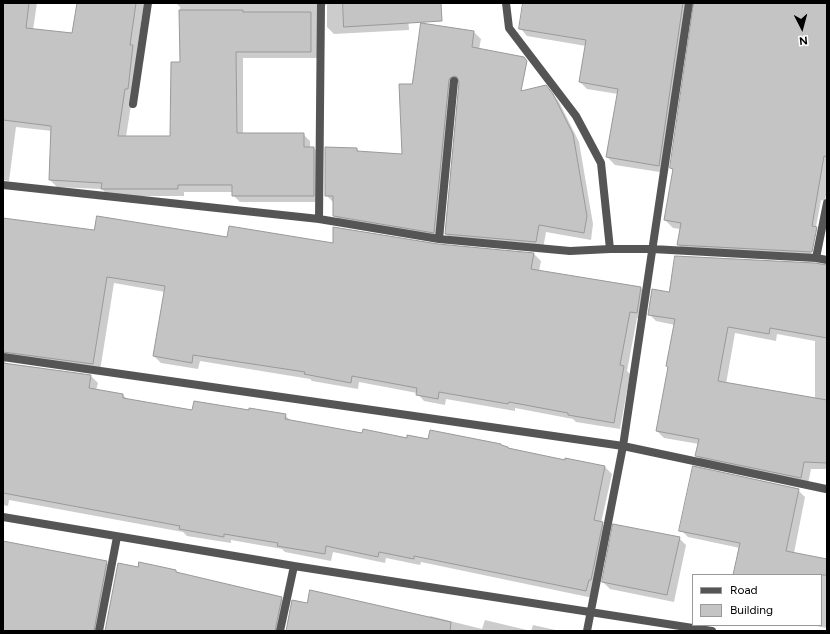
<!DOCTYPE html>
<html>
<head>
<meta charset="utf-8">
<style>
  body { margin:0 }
  #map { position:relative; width:830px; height:634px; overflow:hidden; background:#fff; font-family:Figtree,sans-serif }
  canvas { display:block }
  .frame { position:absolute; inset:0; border:4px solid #000; pointer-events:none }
  .legend { position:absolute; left:692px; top:574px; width:130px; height:52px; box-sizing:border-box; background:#fff; border:1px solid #999; margin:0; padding:5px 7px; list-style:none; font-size:12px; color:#000 }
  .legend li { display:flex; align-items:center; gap:8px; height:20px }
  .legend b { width:20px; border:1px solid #999 }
  .north { position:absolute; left:782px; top:8px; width:40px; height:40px; -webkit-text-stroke:3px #fff; paint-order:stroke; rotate:174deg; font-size:11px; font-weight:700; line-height:16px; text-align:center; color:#000 }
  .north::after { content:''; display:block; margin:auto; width:14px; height:18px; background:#000; clip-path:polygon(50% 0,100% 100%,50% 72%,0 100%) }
</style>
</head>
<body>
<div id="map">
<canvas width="830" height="634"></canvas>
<div class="frame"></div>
<ul class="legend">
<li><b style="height:5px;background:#555"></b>Road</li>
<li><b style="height:11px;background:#c4c4c4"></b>Building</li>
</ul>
<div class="north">N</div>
</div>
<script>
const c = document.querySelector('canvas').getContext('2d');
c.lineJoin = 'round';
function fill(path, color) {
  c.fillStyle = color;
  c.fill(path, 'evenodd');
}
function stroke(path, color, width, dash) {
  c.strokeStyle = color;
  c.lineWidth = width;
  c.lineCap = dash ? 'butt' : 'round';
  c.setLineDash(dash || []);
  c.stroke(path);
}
fill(new Path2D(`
  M3 3H37L33 30 73 34 78 3H144L137 51 139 53 126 137H171L181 63 180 7 176 3H407L409 30 334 34 327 27V4L323 7 317 58H243V134H303L310 141V148H314L321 155 320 202H240L233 195V192H184V196H109L102 189 57 187 50 180 52 131 16 127 9 181 3 180Z
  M524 3H827V191L825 201 821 200 810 259 686 252 678 245 681 229 673 228 665 220 674 171 671 168 694 6 691 10 666 173 615 165 607 157 618 94 587 89 580 82 586 46 527 36 520 28Z
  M422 24 474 32 481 39 479 49 491 122 552 93 559 102 579 142 593 224 591 240 546 232 543 249 453 241 446 234 460 82 456 84 441 239 341 222 334 215V202H333L326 195 357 149 360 153 403 155Z
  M3 221 95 231 334 245H438L534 254 541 261 539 271 641 288 648 295 644 319 637 318 627 371 630 374 620 429 576 422 573 419 515 408V411L446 399 445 405 424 401 417 393 359 382 358 389 312 381 310 379 200 361 198 369 161 363 154 356 165 292 114 283 100 371 8 359 4 364 91 376 98 383 96 390 123 395 128 400 193 411 285 415 291 421 363 434 508 448 510 449 566 461 605 467 612 474 601 523 609 530 593 598 421 562 420 565 386 558 385 563 333 552 331 561 285 552 282 549 231 540V543L187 536 183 532 9 500 8 506 3 505Z
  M827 283V469H811L808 484 703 462 696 455 699 444 664 438 657 431 669 368 675 325 656 321 649 314 669 293ZM735 333 776 341 777 334 815 341V399L726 384Z
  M798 490 805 497 794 553 827 560V628L811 625H821V575H734L740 548 688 537 681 530Z
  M679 538 686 545 674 602 610 589 603 582Z
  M3 543 106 562 114 569 102 631H3Z
  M139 568 176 571 179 574 281 598 289 606 283 631H106Z
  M308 604 429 618 430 616 482 629 485 620 531 631 533 625 560 631H287Z`), '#0003');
const building = new Path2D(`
  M3 3H29L26 28 72 33 77 3H136L130 45H133L128 89H125L118 136H170L171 62H180L179 10H243V12H311V52H236L237 133H304V147H314V196H232V185H178V189H101L102 183 49 180 51 126 3 120Z
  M343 3H441L442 21 344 27Z
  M523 3H683L659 166 606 157 618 89 579 82 586 40 519 29Z
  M694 3H827V157L824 156 812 226 817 227 812 252 677 245 681 223 664 220 673 169 670 168Z
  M421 23 474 31 472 47 524 57 527 61 521 91 546 85 553 94 573 134 587 216 584 233 539 225 536 242 445 234 459 82 457 77 454 76 450 78 449 80 434 233 333 216V196H325V147L357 148V151L402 154 399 84H412Z
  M97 216 227 237 229 226 333 243V227L438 244 534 253 531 269 641 287 637 313 630 312 620 365 624 366 614 423 568 415V413L509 402 508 404 439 392 438 399 416 395 417 388 352 376 351 383 304 374 305 372 193 355 192 363 153 356 165 286 107 277 93 364 3 352V218L94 230Z
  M675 256 815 263 827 265V338L770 328 769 334 728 327 718 381 827 400V463L804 462 801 478 695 456 699 439 656 431 668 367 666 366 675 319 648 315 652 289 669 292Z
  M3 363 91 375 89 388 123 394V398L192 410 194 401 249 410V408L286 414 285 419 362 433 363 429 407 438V435L428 439 430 430 501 444V445L508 447V448L565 460V458L605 466 594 520 603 522 591 580H589L586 591 414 556V559L379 552 378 557 326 546 325 554 277 546 278 543 224 534V537L179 529 180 526 3 493Z
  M693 466 799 489 786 551 827 559V575H733L740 543 679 531Z
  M613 524 680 537 667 595 602 582Z
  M3 541 107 561 94 631H3Z
  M139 562 176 570V572L282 597 275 631H105L118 563 138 567Z
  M310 590 451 622 450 631H286L292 600 307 603Z`);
fill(building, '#c4c4c4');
stroke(building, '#999', 1);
stroke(new Path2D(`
  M506 3 509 28 576 116 601 163 610 249
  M133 104 148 3
  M3 185 319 219 439 239 570 251 610 249H652L816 258 827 260
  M319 219 321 3
  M439 239 454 81
  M816 258 827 203
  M3 357 623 446 826 489
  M3 517 294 566 712 631
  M99 631 117 537
  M280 631 294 566
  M587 631 623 446 689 3`), '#555', 8);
</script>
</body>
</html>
